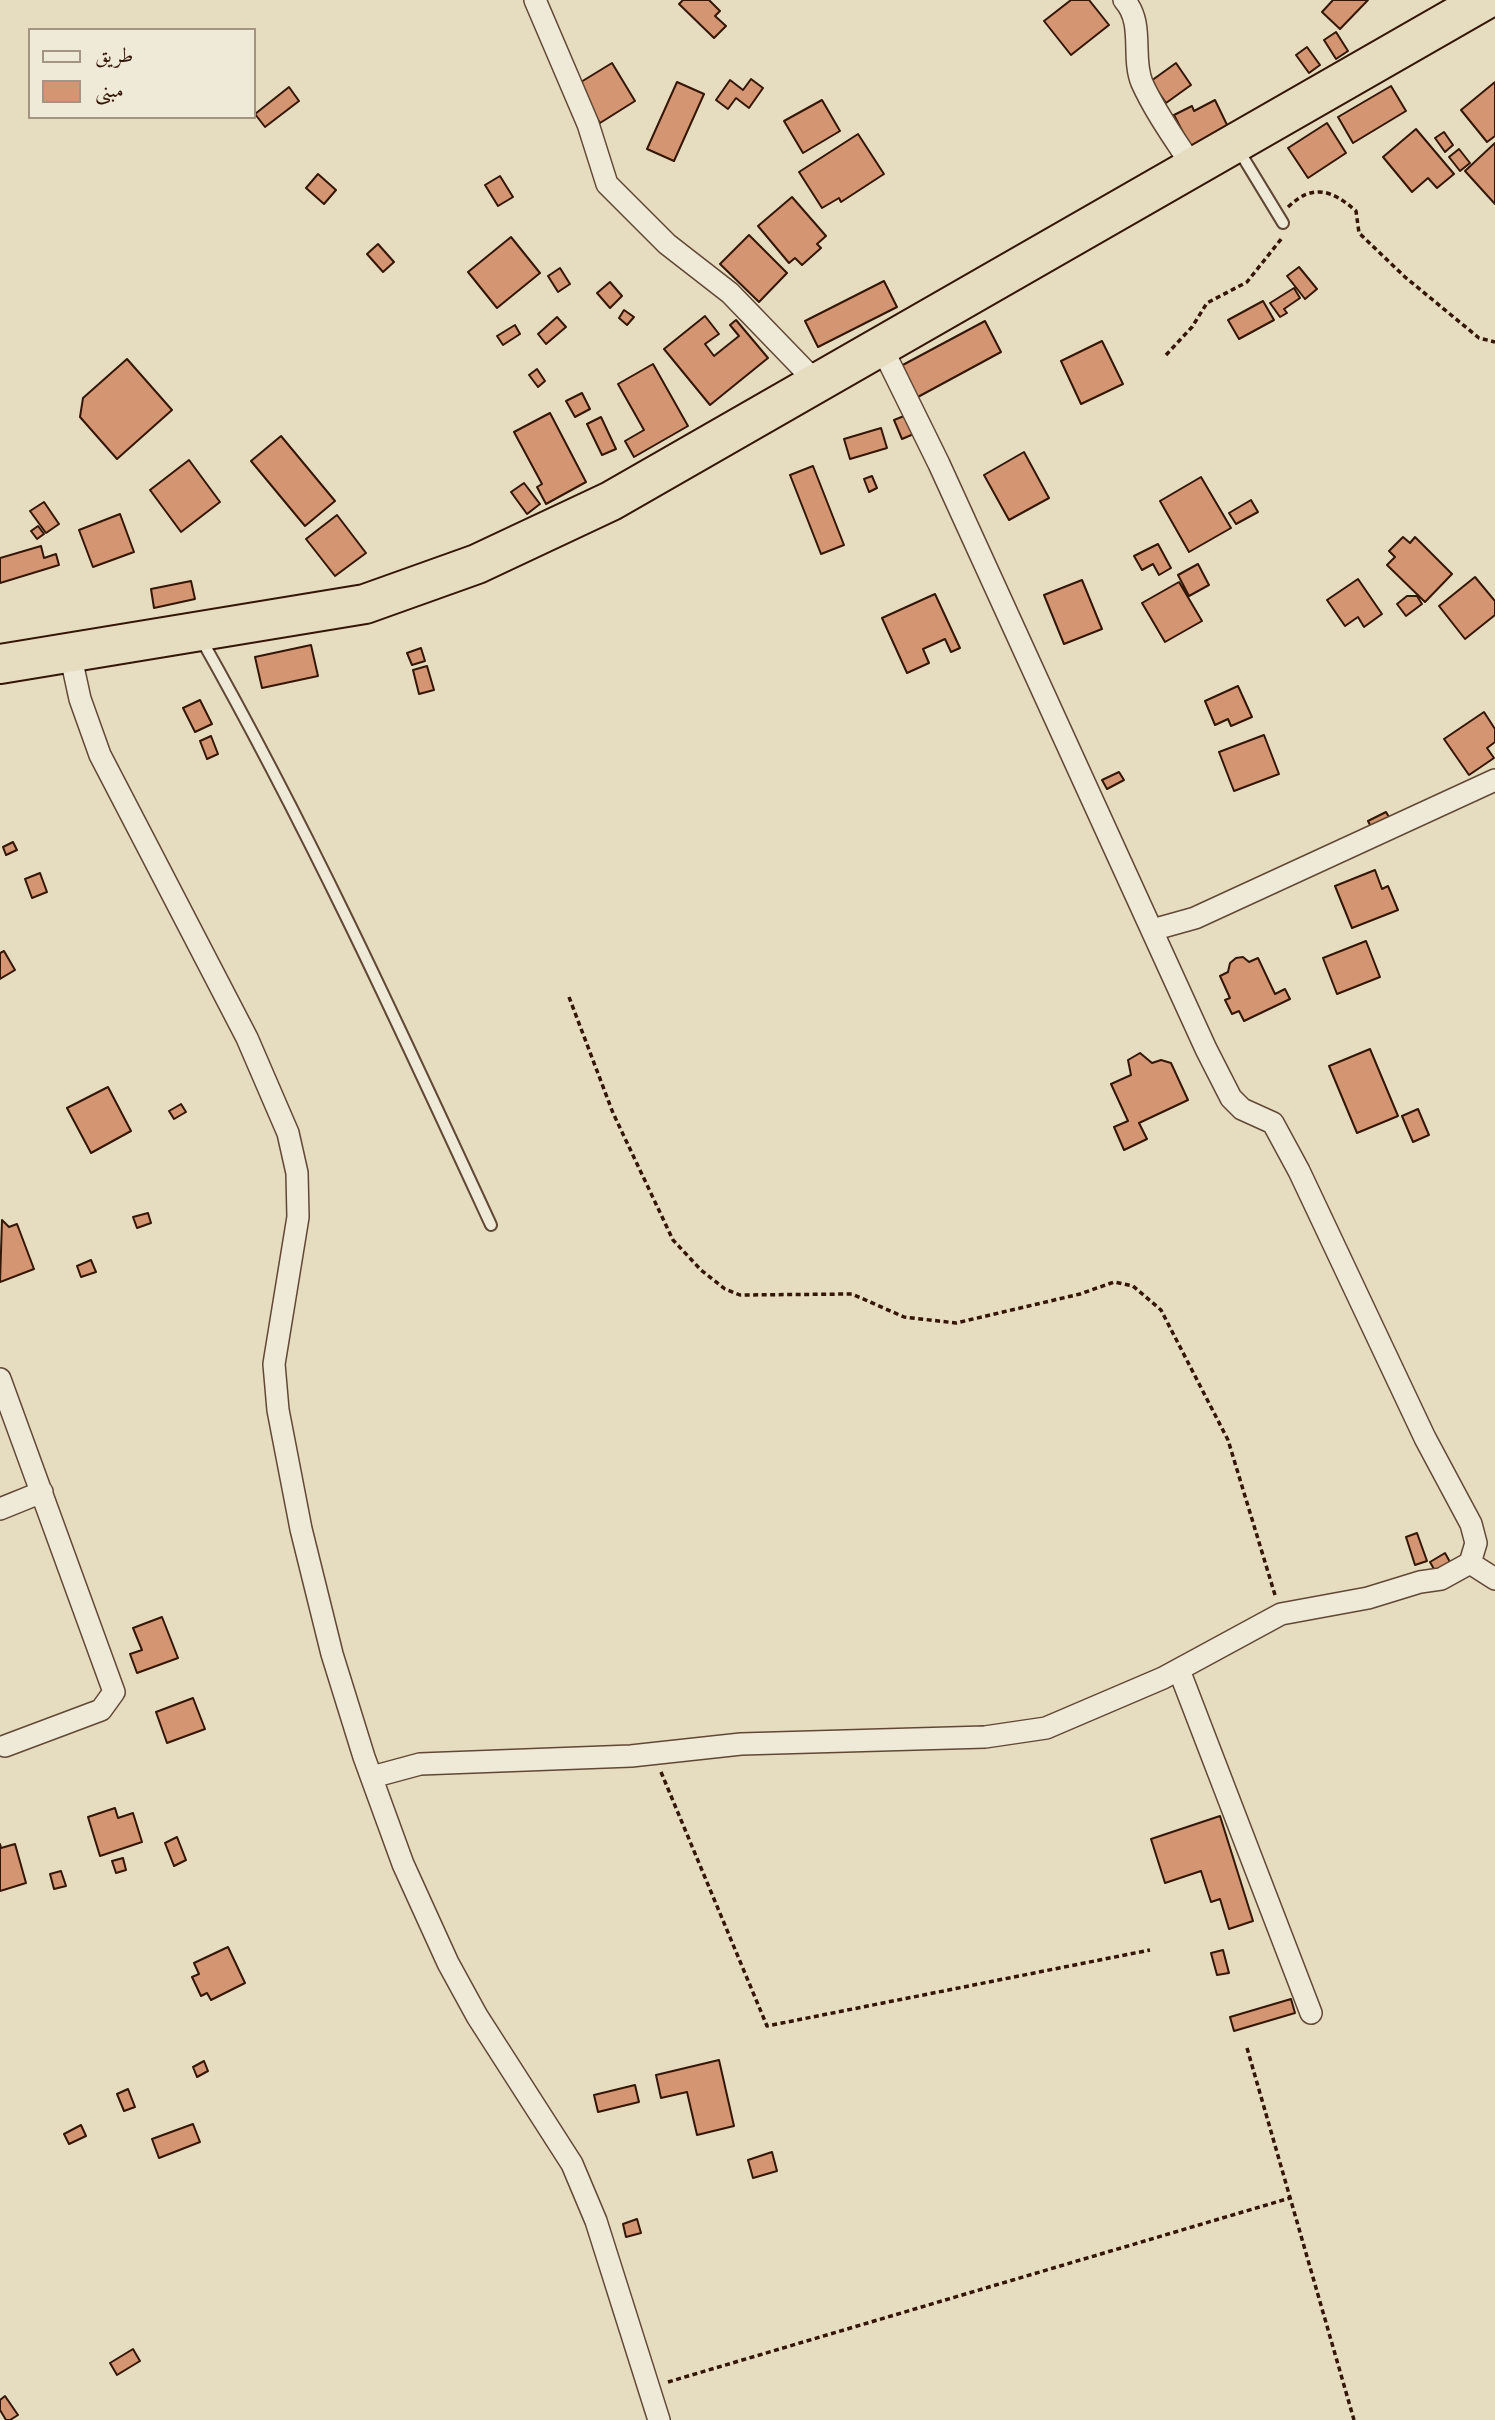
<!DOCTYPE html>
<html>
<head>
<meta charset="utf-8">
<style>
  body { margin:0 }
  #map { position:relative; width:1495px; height:2420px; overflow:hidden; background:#e6ddc1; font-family:"IM FELL English",Amiri,serif }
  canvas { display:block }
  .legend { position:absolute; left:28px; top:28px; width:228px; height:91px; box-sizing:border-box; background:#efe9d7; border:2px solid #a49583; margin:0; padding:9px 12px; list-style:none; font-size:21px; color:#341606 }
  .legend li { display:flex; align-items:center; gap:14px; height:35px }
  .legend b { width:35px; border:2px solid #a49583 }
</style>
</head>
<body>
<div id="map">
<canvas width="1495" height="2420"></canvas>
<ul class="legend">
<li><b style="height:9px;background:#efe9d7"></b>طريق</li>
<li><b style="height:19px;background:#d49572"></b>مبنى</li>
</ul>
</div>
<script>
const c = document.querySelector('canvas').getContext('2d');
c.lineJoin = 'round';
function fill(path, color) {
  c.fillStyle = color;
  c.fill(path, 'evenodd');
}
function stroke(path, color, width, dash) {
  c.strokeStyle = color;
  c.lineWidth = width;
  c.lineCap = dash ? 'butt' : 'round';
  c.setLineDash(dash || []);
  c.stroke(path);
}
const building = new Path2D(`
  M683 0H709L720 11 715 16 726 26 714 38 679 4Z
  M1071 0H1089L1109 25 1071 55 1044 21Z
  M1333 0H1368L1340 29 1322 12Z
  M1336 32 1348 51 1336 59 1324 40Z
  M1307 47 1320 65 1309 73 1296 55Z
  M612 63 635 101 600 123 576 85Z
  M1176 63 1191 85 1166 103 1151 81Z
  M751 79 763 88 749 108 736 98 728 109 716 100 730 80 743 90Z
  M677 82 704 94 674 161 647 149Z
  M1495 82V136L1487 142 1461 110Z
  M1391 86 1406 111 1353 143 1338 117Z
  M289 87 299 101 265 127 255 114Z
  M822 100 840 131 803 153 784 121Z
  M1215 100 1229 129 1191 148 1174 115 1192 106 1194 111Z
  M1327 123 1346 153 1308 178 1288 148Z
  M1416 129 1454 174 1437 188 1428 178 1412 192 1383 157Z
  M1444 132 1453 145 1445 152 1435 138Z
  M858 134 884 174 841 202 839 198 822 208 799 172Z
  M1495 143V204L1465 171Z
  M1459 149 1470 163 1460 171 1449 157Z
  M318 174 336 190 324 204 306 188Z
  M500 176 513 197 498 206 485 185Z
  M792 197 826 236 817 244 821 248 802 265 795 258 789 263 758 226Z
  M749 235 787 273 759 302 720 264Z
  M511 237 540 273 497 308 468 272Z
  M378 244 394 262 383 272 367 254Z
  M1299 267 1317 289 1305 299 1287 276Z
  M560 268 570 284 558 292 548 276Z
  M884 281 897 307 818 347 805 321Z
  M610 282 622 296 610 308 597 293Z
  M1294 288 1300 298 1284 309 1287 313 1280 317 1270 303Z
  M1263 301 1274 320 1239 339 1228 320Z
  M624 310 634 317 627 325 619 318Z
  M705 316 719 334 705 344 714 356 739 336 730 325 736 320 768 358 710 405 664 349Z
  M557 317 566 327 546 344 538 334Z
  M985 321 1001 352 916 398 899 367Z
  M515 325 520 334 503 345 497 336Z
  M1102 341 1123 384 1081 404 1061 361Z
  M127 359 172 410 117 459 80 417 83 398Z
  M653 364 688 426 634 457 625 441 644 430 618 384Z
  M537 369 545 381 538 387 529 375Z
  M582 393 590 409 575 417 566 401Z
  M550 413 586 482 546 504 537 487 542 484 514 432Z
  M909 414 916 433 902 439 894 420Z
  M601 417 616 449 602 455 587 424Z
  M881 428 887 448 850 459 844 439Z
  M281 436 335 501 305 526 251 461Z
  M1024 452 1049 498 1009 520 984 475Z
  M189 460 220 502 181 532 150 490Z
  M813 466 844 545 821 554 790 475Z
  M872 476 877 488 869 492 864 479Z
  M1201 477 1231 528 1189 552 1160 501Z
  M524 483 540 504 527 514 511 492Z
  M1251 500 1258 512 1236 524 1229 513Z
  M44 502 59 524 46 533 30 511Z
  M120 514 134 552 93 567 79 530Z
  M337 515 366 553 335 576 306 539Z
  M38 526 44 534 37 539 31 531Z
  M1403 537 1410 543 1415 537 1452 574 1425 602 1387 565 1395 557 1389 551Z
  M1158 544 1171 568 1159 575 1153 564 1142 570 1134 556Z
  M41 546 44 558 56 554 59 565 0 583V558Z
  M1198 564 1209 585 1189 596 1178 575Z
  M1475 577 1495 601V615L1465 639 1439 606Z
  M1358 579 1382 614 1364 627 1358 617 1345 626 1327 600Z
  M1082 580 1102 629 1064 644 1044 595Z
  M191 581 195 599 154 608 151 589Z
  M1179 582 1202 621 1165 642 1142 603Z
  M935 594 960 648 951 652 945 639 923 649 929 663 907 673 882 618Z
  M1407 596H1417L1422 604 1406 616 1397 604Z
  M311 645 318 676 262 688 255 657Z
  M421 648 425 661 412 665 407 653Z
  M427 666 434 690 419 694 413 670Z
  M1238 686 1252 717 1231 726 1228 719 1215 725 1205 701Z
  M200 700 212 724 195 732 183 708Z
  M1484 712 1495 729V742L1487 748 1494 758 1469 775 1444 739Z
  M1264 735 1279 774 1234 791 1219 752Z
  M211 736 218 754 207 759 200 741Z
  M1119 772 1124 780 1107 789 1102 780Z
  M1386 812 1392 822 1373 831 1368 821Z
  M13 842 17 850 6 855 3 847Z
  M1375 870 1382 889 1388 886 1398 910 1352 928 1335 886Z
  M40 873 47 892 32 898 25 879Z
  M1366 941 1380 977 1337 994 1323 958Z
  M4 951 15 970 0 979V953Z
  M1243 957 1249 962 1258 958 1275 994 1285 989 1290 999 1244 1021 1239 1011 1232 1014 1225 1000 1230 998 1220 976 1228 972 1230 963 1236 958Z
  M1370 1049 1398 1116 1357 1133 1329 1066Z
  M1140 1053 1152 1063 1161 1060 1171 1063 1188 1100 1139 1123 1147 1139 1124 1150 1114 1127 1128 1121 1111 1084 1131 1075 1128 1060Z
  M108 1087 131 1131 91 1153 67 1108Z
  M181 1104 186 1112 174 1119 169 1111Z
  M1418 1109 1429 1135 1413 1142 1402 1116Z
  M148 1213 151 1223 137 1228 133 1217Z
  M2 1220 9 1227 17 1224 34 1269 0 1282Z
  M91 1260 96 1272 81 1277 77 1266Z
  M1417 1533 1427 1561 1415 1565 1406 1537Z
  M1445 1553 1450 1562 1435 1571 1430 1562Z
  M162 1617 178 1658 137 1673 130 1654 142 1650 133 1628Z
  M193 1698 205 1729 167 1743 156 1712Z
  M115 1808 118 1818 133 1813 142 1842 100 1856 88 1817Z
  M1220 1816 1253 1921 1229 1929 1220 1899 1211 1902 1201 1871 1165 1883 1151 1839Z
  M177 1837 186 1860 174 1866 165 1843Z
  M0 1844 1 1848 15 1844 26 1883 0 1891Z
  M123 1858 126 1870 116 1873 112 1861Z
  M61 1871 66 1886 54 1889 50 1874Z
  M228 1947 245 1983 211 2000 207 1993 201 1996 192 1977 199 1974 194 1963Z
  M1223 1950 1229 1973 1217 1975 1211 1953Z
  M1291 1999 1295 2013 1234 2031 1230 2017Z
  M719 2060 734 2126 697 2135 687 2092 661 2098 656 2075Z
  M204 2061 208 2071 197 2077 193 2067Z
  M635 2085 639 2102 598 2112 594 2095Z
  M128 2089 135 2107 124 2111 117 2094Z
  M193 2124 200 2142 159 2158 152 2139Z
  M81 2125 86 2136 69 2144 64 2134Z
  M772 2152 777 2171 753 2178 748 2160Z
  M637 2219 641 2233 626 2237 623 2224Z
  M133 2349 140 2361 117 2375 110 2363Z
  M5 2396 18 2415 10 2420H6L0 2410V2400Z`);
fill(building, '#d49572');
stroke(building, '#341606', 2);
const lane = new Path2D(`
  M1238 149 1283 223
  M200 637C308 828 399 1026 491 1225`);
const street = new Path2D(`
  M535 0 588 124 607 184 667 244 730 293 817 383
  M1124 0C1145 23 1131 57 1142 83 1155 112 1176 141 1193 167
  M70 653 80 699 100 755 247 1038 288 1133 297 1173 298 1217 274 1364 278 1410 301 1529 332 1654 364 1757 403 1864 448 1963 477 2016 572 2164 596 2221 659 2420
  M1152 930 1195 918 1495 780
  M0 1379 114 1692 101 1710 5 1746
  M0 1509 42 1492
  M1470 1563 1495 1579
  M1179 1670 1311 2013
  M372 1777 420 1764 631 1756 741 1744 985 1737 1046 1728 1163 1678 1281 1614 1368 1598 1420 1582 1441 1579 1470 1563 1476 1543 1471 1524 1425 1438 1299 1171 1273 1123 1242 1109 1231 1098 1206 1049 939 464 881 346`);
const highway = new Path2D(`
  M0 664 365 604 477 564 611 501 1485 0`);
stroke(lane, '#604835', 14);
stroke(street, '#604835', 24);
stroke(highway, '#341606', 42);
stroke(new Path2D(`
  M1288 207C1313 183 1332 190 1356 211L1359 233 1405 277 1479 338 1495 342
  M1166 355 1192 327 1207 303 1247 282 1282 238
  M569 997 613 1113 673 1240 701 1270 725 1289 740 1295 852 1294 904 1317 956 1323 1080 1294 1114 1282 1133 1286 1161 1310 1228 1440 1275 1595
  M661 1772 767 2026 1150 1950
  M1247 2048 1354 2420
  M668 2382 1290 2198`), '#341606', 3.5, [5, 3.5]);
stroke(lane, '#efe9d7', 10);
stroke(street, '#efe9d7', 21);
stroke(highway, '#e6ddc1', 38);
</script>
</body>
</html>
